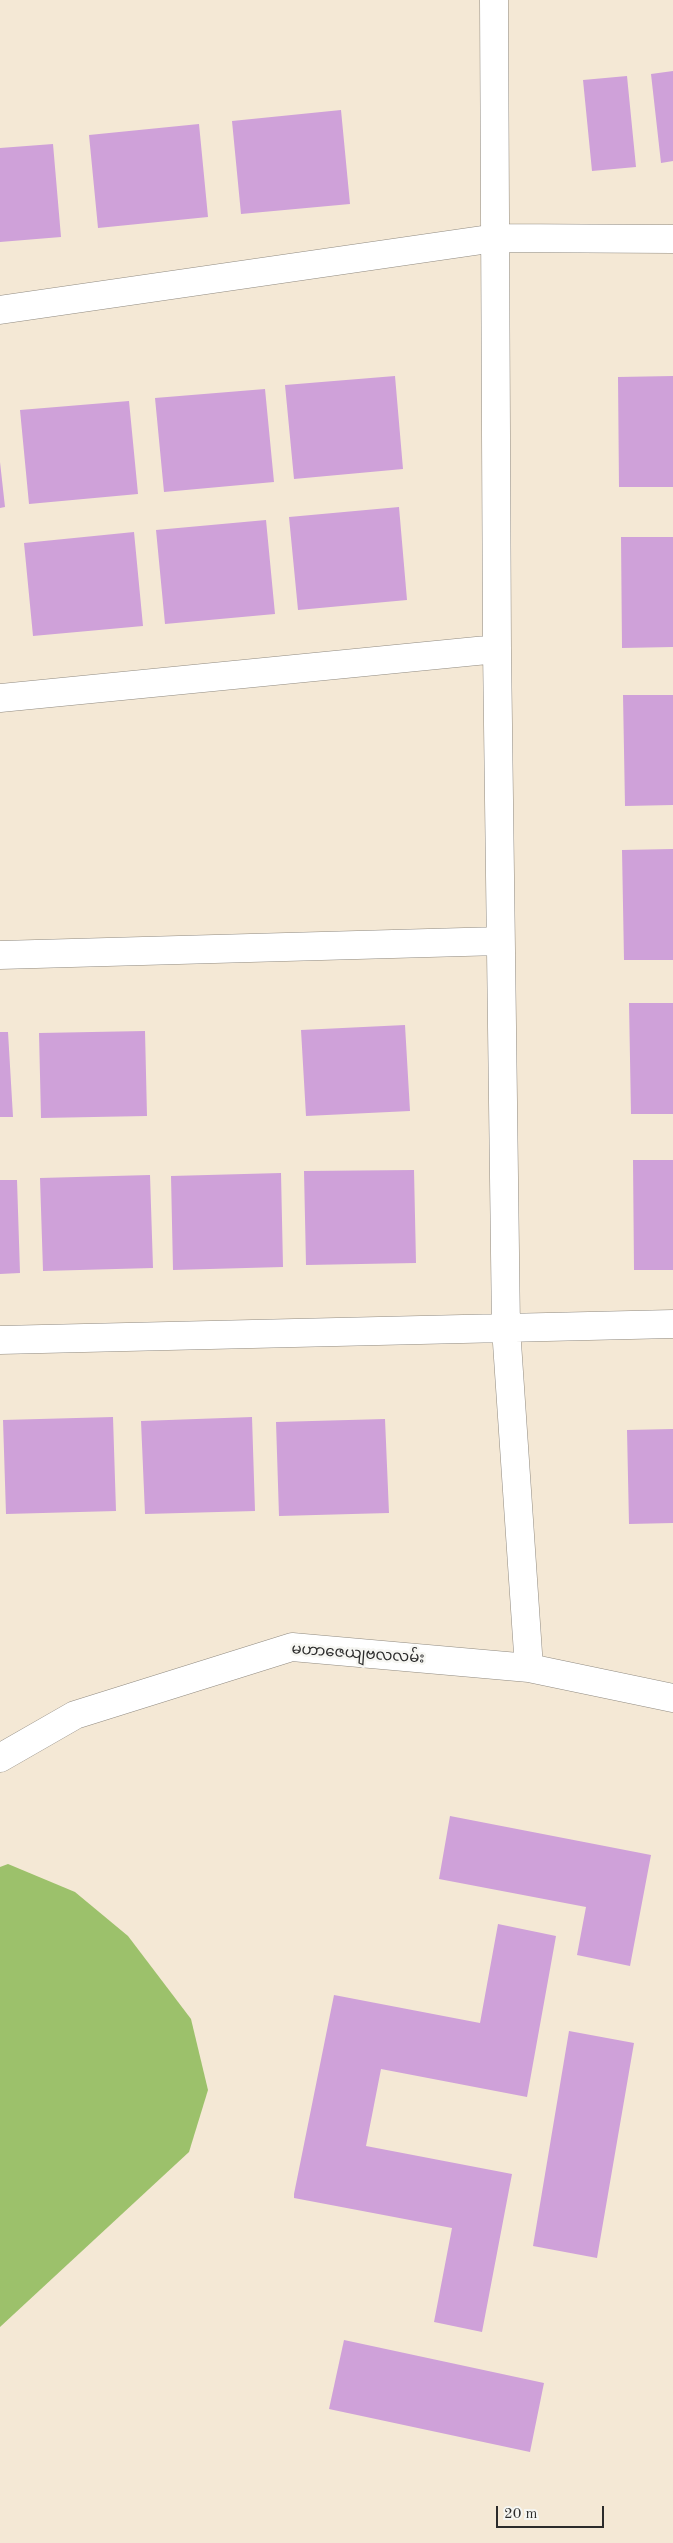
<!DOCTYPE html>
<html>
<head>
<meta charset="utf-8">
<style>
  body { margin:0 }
  #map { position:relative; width:673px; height:2543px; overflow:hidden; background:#f4e8d5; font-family:"Old Standard TT",serif }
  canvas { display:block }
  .scale { position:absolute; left:496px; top:2506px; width:108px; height:22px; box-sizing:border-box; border:2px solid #2b2b2b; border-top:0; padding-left:6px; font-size:15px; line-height:18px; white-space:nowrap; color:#2b2b2b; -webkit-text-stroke:4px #f6f6f2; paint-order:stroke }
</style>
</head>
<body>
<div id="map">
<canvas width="673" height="2543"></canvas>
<div class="scale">20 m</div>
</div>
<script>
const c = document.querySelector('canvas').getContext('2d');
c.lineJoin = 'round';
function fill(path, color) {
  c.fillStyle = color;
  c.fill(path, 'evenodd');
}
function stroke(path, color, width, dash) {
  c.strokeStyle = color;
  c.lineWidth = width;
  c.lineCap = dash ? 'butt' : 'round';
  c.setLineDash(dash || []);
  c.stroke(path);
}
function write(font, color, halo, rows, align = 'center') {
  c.font = font + ' "Old Standard TT","Noto Sans Myanmar",serif';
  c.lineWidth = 5;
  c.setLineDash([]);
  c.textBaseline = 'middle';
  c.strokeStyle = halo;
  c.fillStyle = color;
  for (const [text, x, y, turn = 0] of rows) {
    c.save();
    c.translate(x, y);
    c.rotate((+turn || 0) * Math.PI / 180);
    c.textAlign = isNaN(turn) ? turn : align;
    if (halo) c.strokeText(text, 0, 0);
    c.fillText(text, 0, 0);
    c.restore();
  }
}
fill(new Path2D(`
  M8 1864 75 1892 128 1936 191 2019 208 2090 189 2152 0 2327V1867Z`), '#9cc16b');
fill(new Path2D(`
  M673 71V161L661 163 651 74Z
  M627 76 636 167 592 171 583 80Z
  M341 110 350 204 241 214 232 121Z
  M199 124 208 217 98 228 89 135Z
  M53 144 61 237 0 242V148Z
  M395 376 403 469 294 479 285 385Z
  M673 376V487H619L618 377Z
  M265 389 274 482 164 492 155 398Z
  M129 401 138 494 29 504 20 410Z
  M0 462 5 507 0 508Z
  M399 507 407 600 298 610 289 517Z
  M266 520 275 614 165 624 156 530Z
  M134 532 143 626 33 636 24 543Z
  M621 537H673V647L622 648Z
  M623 695H673V805L625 806Z
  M673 849V960H624L622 850Z
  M629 1003H673V1114H631Z
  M405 1025 410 1111 306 1116 301 1030Z
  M145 1031 147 1116 41 1118 39 1033Z
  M0 1032H8L13 1117H0Z
  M633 1160H673V1270H634Z
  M414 1170 416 1263 306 1265 304 1171Z
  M281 1173 283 1267 173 1270 171 1176Z
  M150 1175 153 1268 43 1271 40 1178Z
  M0 1180H17L20 1273 0 1274Z
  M113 1417 116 1511 6 1514 3 1420Z
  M252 1417 255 1511 145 1514 141 1421Z
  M385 1419 389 1513 279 1516 276 1422Z
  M673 1429V1523L629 1524 627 1430Z
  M450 1816 651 1855 630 1966 577 1955 586 1907 439 1879Z
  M498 1924 556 1936 527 2097 381 2069 366 2146 512 2174 482 2332 434 2322 452 2228 294 2198V2194L334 1995 480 2023Z
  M569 2031 634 2043 597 2258 533 2246Z
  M344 2340 544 2383 530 2452 329 2409Z`), '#cfa1d9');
const minor = new Path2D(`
  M494 0 497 649 506 1328 529 1668
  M0 310 496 238 673 239
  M0 698 497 649
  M0 955 500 941
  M0 1340 673 1324
  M0 1758 75 1715 292 1647 529 1668 673 1698`);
stroke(minor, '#908a80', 29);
stroke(minor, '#fff', 28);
write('15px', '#2b2b2b', '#f6f6f2', [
  ["မဟာဇေယျဗလလမ်း",358,1654,4]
]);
</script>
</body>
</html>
